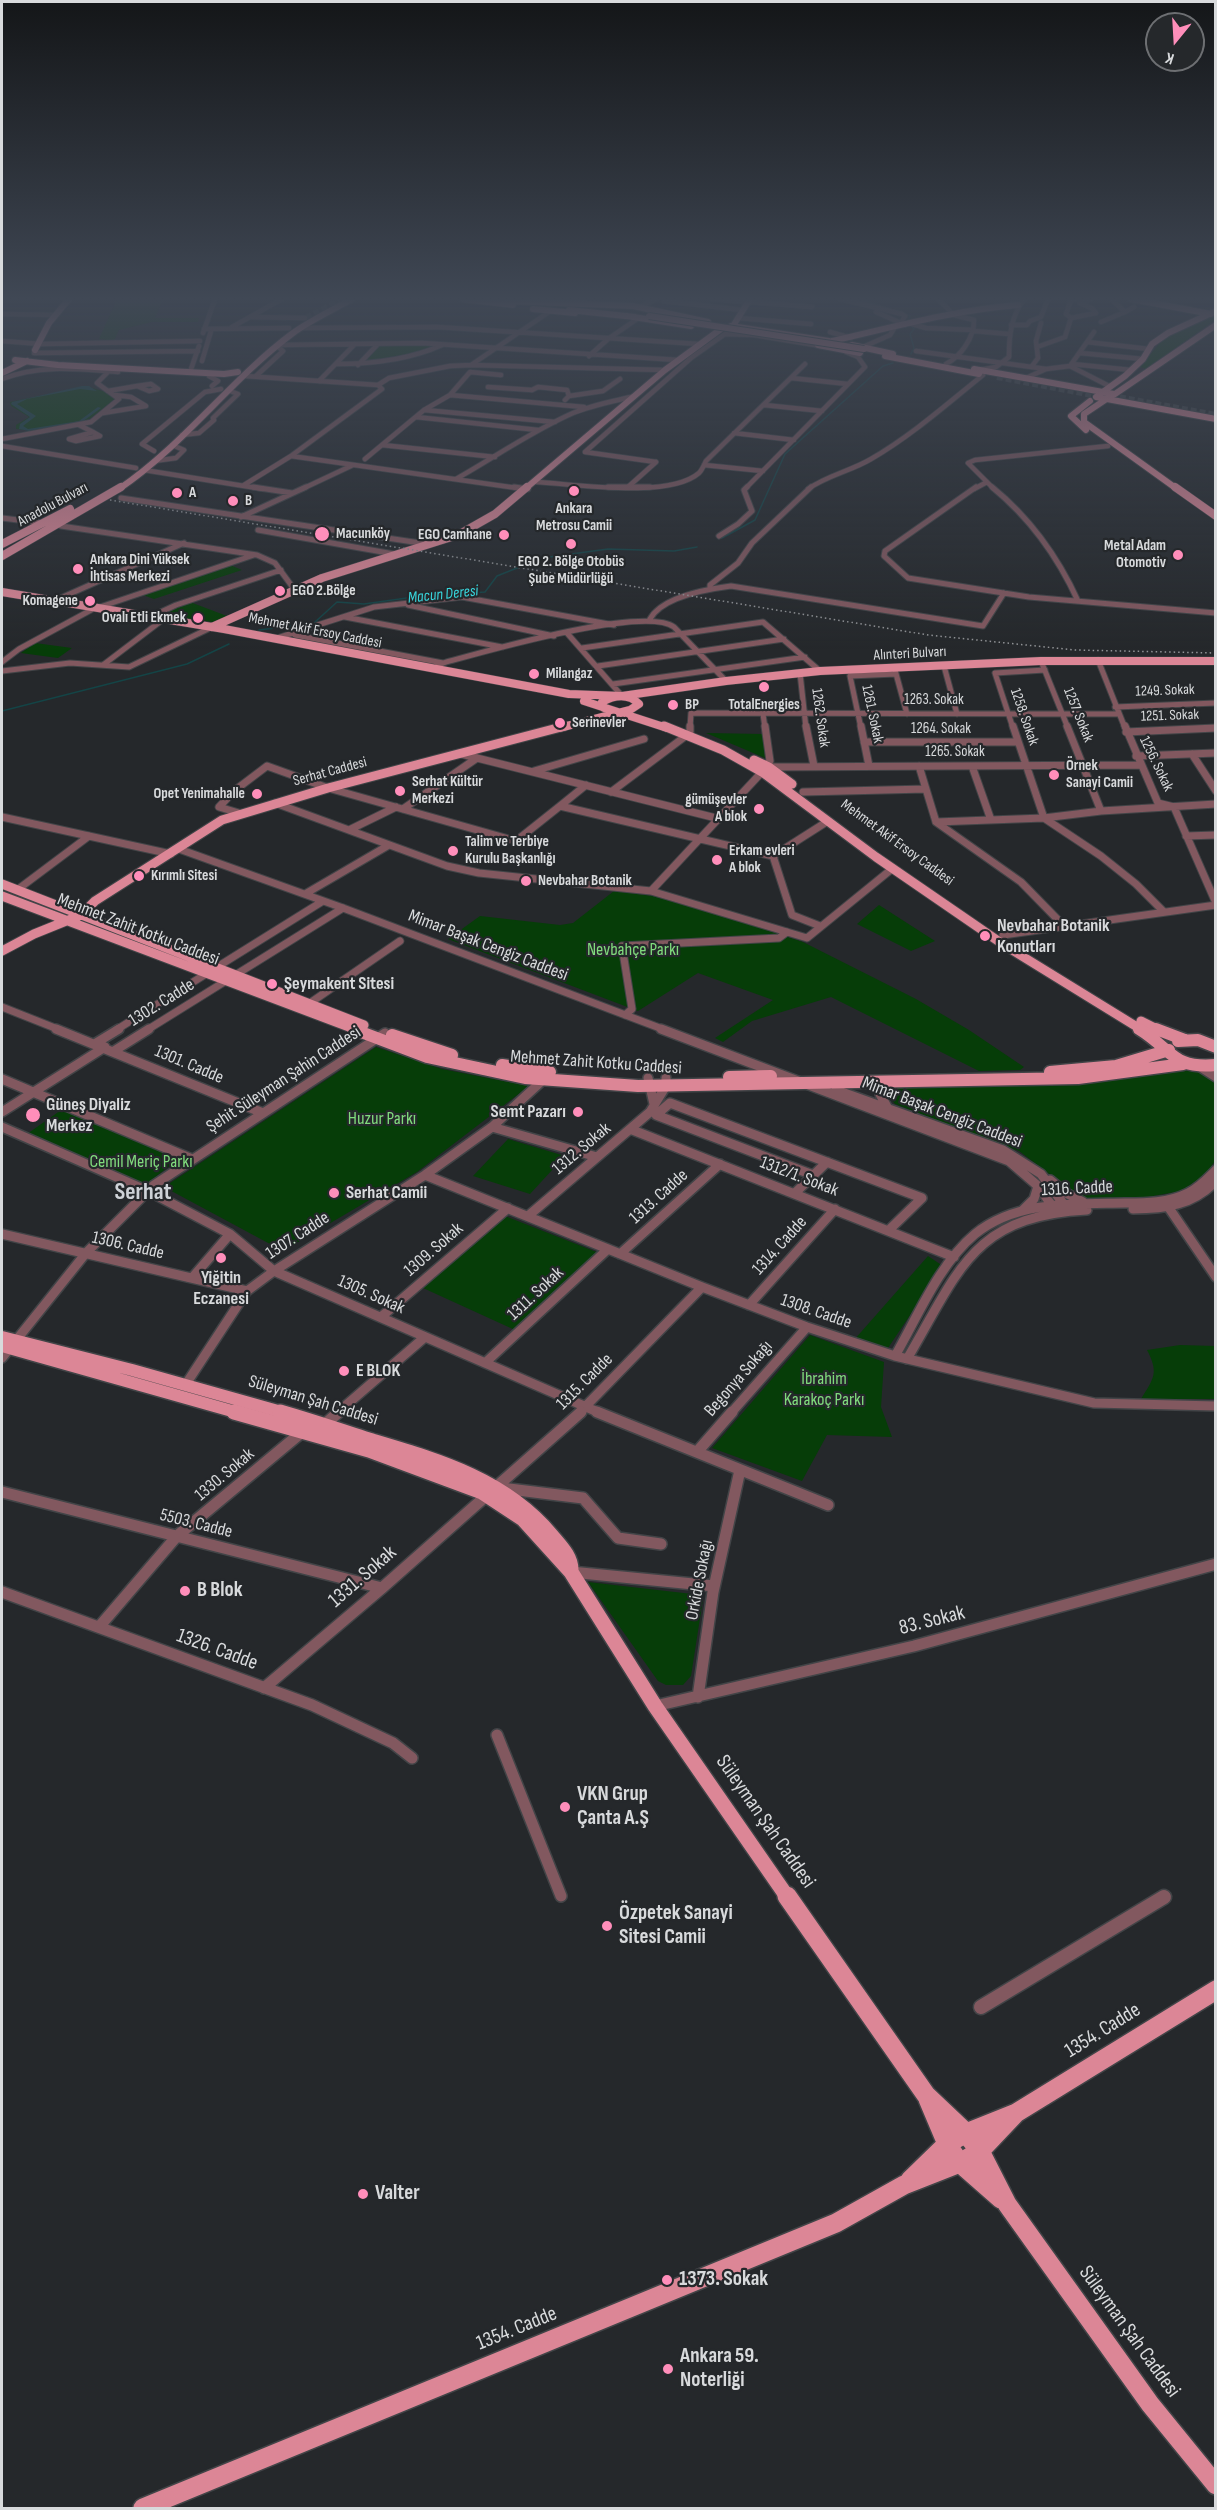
<!DOCTYPE html>
<html>
<head>
<meta charset="utf-8">
<style>
  body { margin:0 }
  #map { position:relative; width:1217px; height:2510px; overflow:hidden; background:#25282b; font-family:"Sofia Sans Condensed",sans-serif }
  canvas { display:block }
  .frame { position:absolute; inset:0; border:3px solid #d8dadc; pointer-events:none }
  .north { position:absolute; left:1145px; top:12px; width:60px; height:60px; box-sizing:border-box; background:#25282b; border:2px solid #6d6f72; border-radius:50%; rotate:198deg; font-size:16px; font-weight:700; line-height:24px; text-align:center; color:#d8dadc }
  .north::after { content:''; display:block; margin:auto; width:21px; height:27px; background:#ff8eba; clip-path:polygon(50% 0,100% 100%,50% 72%,0 100%) }
</style>
</head>
<body>
<div id="map">
<canvas width="1217" height="2510"></canvas>
<div class="frame"></div>
<div class="north">K</div>
</div>
<script>
const c = document.querySelector('canvas').getContext('2d');
c.lineJoin = 'round';
function fill(path, color) {
  c.fillStyle = color;
  c.fill(path, 'evenodd');
}
function stroke(path, color, width, dash) {
  c.strokeStyle = color;
  c.lineWidth = width;
  c.lineCap = dash ? 'butt' : 'round';
  c.setLineDash(dash || []);
  c.stroke(path);
}
function write(font, color, halo, rows, align = 'center') {
  c.font = font + ' "Sofia Sans Condensed",sans-serif';
  c.lineWidth = 4.5;
  c.setLineDash([]);
  c.textBaseline = 'middle';
  c.strokeStyle = halo;
  c.fillStyle = color;
  for (const [text, x, y, turn = 0] of rows) {
    c.save();
    c.translate(x, y);
    c.rotate((+turn || 0) * Math.PI / 180);
    c.textAlign = isNaN(turn) ? turn : align;
    if (halo) c.strokeText(text, 0, 0);
    c.fillText(text, 0, 0);
    c.restore();
  }
}
fill(new Path2D(`
  M117 299H163L155 318H199L198 322H152L119 330 114 341 99 339Z
  M1213 315H1215V320L1146 369 1140 367 1164 338Z
  M422 344 435 346 430 350 366 361 380 345Z
  M86 386 106 392 115 399 86 422 37 431 16 429V425L29 417 11 406 10 402Z
  M230 565 242 570 154 599 143 595Z
  M190 602 227 616 213 622 160 615Z
  M35 643 72 648 58 658 21 653Z
  M706 733 763 734 765 758Z
  M614 891 652 896 711 912 803 942 916 999 969 1030 1024 1067 1020 1070 979 1071 831 997 752 1021 723 1042 715 1038 773 1000 698 973 638 1011 448 939 480 916 560 925 573 923Z
  M879 905 935 941 911 951 857 924Z
  M376 1047 442 1069 529 1086 417 1172 283 1251 164 1187Z
  M1170 1070C1187 1070 1204 1069 1215 1083V1161L1205 1175 1181 1191 1142 1198 1090 1199 1077 1195 1019 1151 895 1104 888 1096 893 1088 1053 1085 1108 1080Z
  M64 1108 181 1157 145 1185 27 1134Z
  M508 1139 565 1156 530 1194 473 1176Z
  M505 1216 599 1253 515 1330 423 1288Z
  M928 1256 943 1266 886 1351 854 1340Z
  M810 1335 884 1362 881 1407 892 1437 827 1435 802 1481 712 1448Z
  M1180 1345 1215 1346V1399H1141C1154 1378 1159 1373 1147 1350Z
  M588 1582 701 1595 703 1599 691 1676 683 1685H666L658 1681Z`), '#063d08');
fill(new Path2D(`
  M82 386H89L97 391 80 389 27 399 17 404 36 416 23 426 28 429 79 421 98 407 101 408 82 422 29 431 19 429 20 424 30 417 11 404 12 402Z`), '#144446');
stroke(new Path2D(`
  M859 299 891 309
  M903 313 910 316 907 323 914 329 910 334 914 348 911 354
  M722 538 755 520 785 454 883 366 893 363
  M259 630 314 623 337 602 364 604 414 597 485 592 497 576 542 558 608 549 674 551 697 547
  M2 711 187 664 229 644`), '#144446', 1.5);
stroke(new Path2D(`
  M306 318 342 299
  M997 377 1108 398
  M1102 394 1216 415`), '#404346', 6, [6, 3]);
const minorFar5 = new Path2D(`
  M713 299 812 307
  M841 299 902 314 905 316 901 323 905 325
  M938 299 954 315 974 320C974 338 961 356 946 364
  M1118 299 1112 300 1125 312 1134 307
  M664 301 742 310
  M575 303 585 299
  M640 307 656 299
  M876 312 901 323
  M2 314 54 315
  M252 317 305 318
  M738 318 811 324
  M1071 318 1096 313 1093 309 1080 303 1091 299
  M1101 322 1125 312
  M912 324 926 328 974 330
  M1011 325H1027L1030 321 1041 317 1048 299
  M232 327 282 299
  M302 328 437 327 699 344
  M204 329 289 328
  M974 331 1009 334
  M830 332 851 338
  M203 333 215 299
  M2 341 41 344 200 341
  M1087 342 1149 349
  M278 345 422 343 678 360
  M863 347 890 335 895 327
  M1037 347 1065 337 1071 318 1066 314 1071 300 1075 299
  M916 351 1046 369 1026 378
  M34 353 198 351
  M1080 353 1143 359
  M589 356 608 339 637 319
  M202 361 211 331
  M336 364C372 364 409 360 442 345
  M1072 364 1131 370
  M358 365 378 344
  M471 365 665 370
  M1032 366 1038 358 1036 341 1041 323
  M1070 366 1109 386
  M1046 369 1070 366 1094 332
  M980 370 996 367 1009 357C1009 335 1011 317 1024 299
  M190 372 199 346
  M212 374 209 376 218 381 212 386
  M245 376 378 385
  M256 376 283 351 277 346
  M791 378 848 384
  M2 379C40 364 78 369 118 372
  M319 381 355 344
  M151 384 158 389 149 391 137 386Z
  M378 385 389 378 450 366 471 365 549 312
  M488 387 532 390 538 387 567 390 569 396
  M108 391 137 386
  M450 395 584 407
  M565 400 569 396 603 391 620 379
  M764 405 822 411
  M424 410 555 422
  M103 413 146 406 131 397 115 395
  M416 417 538 430
  M79 425 93 432
  M93 432 100 436 76 441 69 439Z
  M734 433 794 440
  M182 435 199 433 214 420 213 418 238 394 230 391
  M2 439 91 422 119 399 97 383 112 368
  M382 445 495 457
  M2 446 136 468
  M154 451 142 444 205 392 221 389
  M291 456 524 489
  M365 459 424 410 450 395 470 372 501 375
  M154 461 176 458 184 450 172 445
  M656 462 585 452 691 358 725 334 754 335 827 347
  M704 465 763 471
  M144 470 263 489
  M456 479C495 457 532 431 573 413 592 405 615 401 635 396
  M536 482C575 484 669 499 699 473 702 470 704 465 706 461L805 364
  M244 485 291 456 382 389 378 385
  M628 487 656 462
  M302 489 353 465
  M745 489 865 367 858 357 846 352
  M808 489C828 475 851 471 871 459 911 436 947 404 983 375
  M974 489 987 482
  M994 489 968 463 975 460 1108 446`);
const minorFar4 = new Path2D(`
  M253 487 292 493
  M514 487 528 489
  M608 487H650
  M976 487 885 551 884 556 908 578 1029 597 1216 613
  M992 487C1030 518 1058 557 1078 601
  M121 498 427 544
  M241 517 306 487
  M2 518 42 523
  M61 526 257 555 275 563 294 589
  M258 530 394 554
  M719 536 738 524 752 511 744 490 747 487
  M710 588V585L738 563 752 543 811 487
  M54 601 184 543
  M408 605 554 636
  M97 608 254 555
  M150 617 176 605 281 570
  M345 617 502 647
  M650 619C662 597 708 589 731 586L983 626 1004 593
  M567 633 622 696
  M295 635 443 663
  M274 639 374 607 462 597 614 625
  M582 648 763 622 820 671
  M1098 660 1125 728
  M1041 661 1068 728
  M2 662 19 649 91 610
  M103 665 161 621
  M598 666 784 639
  M944 666 957 714
  M433 669 443 663C483 652 644 605 674 627L726 681
  M895 670 907 714
  M2 671 70 663 129 667 208 629
  M800 673 806 728
  M613 684 805 657
  M1115 707 1216 703
  M763 714 765 728
  M690 728 691 713 1118 714
  M861 728 850 676 896 674
  M1013 728 995 673 1045 670`);
const minorFar3 = new Path2D(`
  M765 726 770 761 766 765
  M806 726 814 766
  M861 726 869 766
  M1013 726 1044 818 1101 856 1136 884 1164 912
  M1125 726 1158 803 1174 807 1216 903
  M690 732V726
  M1126 732 1216 728
  M864 742H1018
  M461 754 720 819
  M1192 754 1216 791
  M1136 756 1216 753
  M919 766 936 822 1044 818 1101 811 1067 726
  M972 766 991 820
  M769 767 1140 765
  M534 771 644 739
  M611 792 687 735
  M803 792 926 789
  M275 803 447 866 479 873 651 891 807 938 893 868
  M560 806 586 785
  M403 809 477 758
  M1101 811 1216 804
  M242 814 219 807 234 791 267 766 328 788 516 841 560 806 773 856
  M2 817 171 854
  M936 822 1021 882 1064 926
  M349 830 396 807
  M1186 836 1216 835
  M179 849 343 908 665 1030
  M17 890 89 836
  M651 891 762 772
  M305 894 389 845
  M820 926 792 915 773 856 828 821
  M1003 935 1216 905
  M310 1003 400 941
  M2 1007 60 1030
  M625 1015 632 1009 622 946 779 938 787 932
  M116 1030 323 901
  M147 1030 343 908`);
const minorFar2 = new Path2D(`
  M56 1029 263 1113
  M661 1029 1009 1161 1038 1186 1055 1210
  M96 1043 119 1029
  M114 1051 149 1029
  M1202 1068 1216 1077
  M648 1078 654 1104
  M2 1079 192 1159
  M884 1083 880 1094 887 1107
  M836 1090 1003 1150 1041 1174 1065 1206
  M2 1112 105 1047
  M2 1127 148 1191 230 1234 274 1271 600 1413
  M492 1127 597 1157
  M630 1129 954 1257
  M425 1175 702 1287 807 1327 895 1356 1094 1403 1216 1406
  M813 1175 656 1115 670 1103 922 1198 889 1230
  M1050 1180 1066 1193 1083 1202
  M795 1193 827 1162
  M1167 1205 1216 1277
  M1133 1209C1165 1209 1193 1205 1216 1181
  M1022 1211 1034 1199 1038 1186
  M528 1216 650 1112 666 1086V1078
  M2 1234 247 1291
  M620 1254 720 1164
  M192 1278 230 1234
  M749 1305 835 1209
  M381 1317 508 1208
  M895 1356C918 1316 939 1264 975 1234 1017 1200 1075 1204 1125 1203 1146 1203 1168 1203 1188 1193 1199 1188 1207 1179 1216 1170
  M2 1358 86 1253 154 1185 385 1033
  M907 1359C959 1271 972 1216 1087 1210
  M485 1363 608 1249
  M186 1384 247 1291 274 1271 425 1175 492 1127 544 1079
  M337 1413 425 1337
  M579 1413 702 1287
  M731 1413 807 1327`);
const minorFar1 = new Path2D(`
  M597 1412 828 1505
  M324 1425 339 1412
  M697 1452 732 1412
  M501 1488 583 1498 618 1538 661 1544
  M2 1492 382 1588
  M571 1572 714 1586
  M2 1592 312 1705 393 1743 412 1758
  M99 1627 177 1536 302 1432
  M264 1688 382 1588 581 1412
  M698 1697 713 1592 740 1470
  M655 1706 914 1646 1216 1564
  M497 1735 561 1896`);
const minor = new Path2D(`
  M981 2007 1164 1897`);
const majorFar5 = new Path2D(`
  M463 299 513 305
  M1131 299 1211 314
  M507 301 633 306 708 322
  M533 309 575 313
  M569 310 635 317
  M1216 311 1168 333 1152 344 1143 359 1125 376 1096 397 1216 419
  M627 316 691 326
  M731 326 829 341
  M733 326 750 299
  M832 341C893 327 955 310 1018 305
  M818 345 860 353
  M852 345 893 354
  M35 350 49 323 69 299
  M885 356 979 374
  M15 360 58 365 224 374 238 372
  M974 369 1114 394 1084 414V422L1177 489
  M2 373 27 361
  M1115 394 1216 325
  M1086 430 1071 416 1090 401
  M119 489C184 445 230 380 293 333 311 320 333 310 352 299
  M525 489 665 370 721 329`);
const majorFar4 = new Path2D(`
  M1175 487 1216 516
  M2 544 70 509
  M2 556 121 487
  M2 592 224 629 569 694 622 696 726 681 820 671 1041 661H1216
  M212 627 322 578 458 535 495 514 527 487
  M584 701 667 728
  M559 728 630 710 639 704C629 693 614 695 602 702L604 708`);
const majorFar3 = new Path2D(`
  M664 726 723 750 762 772 876 857 1004 945 1142 1030
  M754 760 769 767 792 784
  M2 884 364 1025
  M2 896 357 1030
  M2 951 34 934 81 915 95 901 222 820 328 788 565 726
  M1141 1021 1159 1030`);
const majorFar2 = new Path2D(`
  M353 1029 427 1057 525 1078 638 1086 1078 1078 1183 1064
  M1139 1029C1173 1050 1172 1069 1216 1065
  M1156 1029 1185 1040
  M392 1035 452 1055
  M1178 1041 1198 1040 1216 1047
  M502 1065 550 1072
  M1050 1072 1116 1066 1169 1050
  M729 1077 771 1076
  M2 1337 132 1370 285 1413
  M2 1346 239 1413`);
const majorFar1 = new Path2D(`
  M234 1412 369 1450 482 1492 523 1519 571 1572 655 1706 788 1898
  M280 1412C311 1421 341 1431 372 1441 439 1461 505 1480 551 1535 560 1546 571 1556 571 1570`);
const major = new Path2D(`
  M787 1896 926 2095 963 2130 980 2151 1007 2204 1150 2404 1216 2485
  M928 2099 947 2144 960 2163 1001 2199
  M910 2180 947 2144 966 2133 1016 2113 1216 1990
  M143 2508 836 2223 904 2185 960 2163 980 2151 1016 2113`);
stroke(minorFar5, '#424447', 6);
stroke(minorFar4, '#424447', 7);
stroke(minorFar3, '#424447', 9);
stroke(minorFar2, '#424447', 12);
stroke(minorFar1, '#424447', 14);
stroke(minor, '#424447', 17);
stroke(majorFar5, '#424447', 8);
stroke(majorFar4, '#424447', 9);
stroke(majorFar3, '#424447', 11);
stroke(majorFar2, '#424447', 15);
stroke(majorFar1, '#424447', 18);
stroke(major, '#424447', 22);
stroke(minorFar5, '#82585f', 4.5);
stroke(minorFar4, '#82585f', 5);
stroke(minorFar3, '#82585f', 7);
stroke(minorFar2, '#82585f', 9);
stroke(minorFar1, '#82585f', 11);
stroke(minor, '#82585f', 14);
stroke(majorFar5, '#dc8696', 6);
stroke(majorFar4, '#dc8696', 8);
stroke(majorFar3, '#dc8696', 9);
stroke(majorFar2, '#dc8696', 12);
stroke(majorFar1, '#dc8696', 15);
stroke(major, '#dc8696', 19);
stroke(new Path2D(`
  M110 500 928 635 1075 650 1216 653`), '#919396', 1.5, [1.5, 3]);
const majorBridge = new Path2D(`
  M649 316 864 349`);
stroke(majorBridge, '#424447', 8, []);
stroke(majorBridge, '#dc8696', 6);
const sky = c.createLinearGradient(0, 0, 0, 650);
sky.addColorStop(0, '#141618');
sky.addColorStop(0.46, '#404855');
sky.addColorStop(1, '#40485500');
c.fillStyle = sky;
c.fillRect(0, 0, 1217, 650);
for (const [x, y, r, color] of [
  [574,491,6,"#ff8eba"],
  [177,493,6,"#ff8eba"],
  [233,501,6,"#ff8eba"],
  [322,534,8,"#ff8eba"],
  [504,535,6,"#ff8eba"],
  [571,544,6,"#ff8eba"],
  [1178,555,6,"#ff8eba"],
  [78,569,6,"#ff8eba"],
  [280,591,6,"#ff8eba"],
  [90,601,6,"#ff8eba"],
  [198,618,6,"#ff8eba"],
  [534,674,6,"#ff8eba"],
  [764,687,6,"#ff8eba"],
  [673,705,6,"#ff8eba"],
  [560,723,6,"#ff8eba"],
  [1054,775,6,"#ff8eba"],
  [400,791,6,"#ff8eba"],
  [257,794,6,"#ff8eba"],
  [759,809,6,"#ff8eba"],
  [453,851,6,"#ff8eba"],
  [717,860,6,"#ff8eba"],
  [139,876,6,"#ff8eba"],
  [526,881,6,"#ff8eba"],
  [985,936,6,"#ff8eba"],
  [272,984,6,"#ff8eba"],
  [578,1112,6,"#ff8eba"],
  [33,1115,8,"#ff8eba"],
  [334,1193,6,"#ff8eba"],
  [221,1258,6,"#ff8eba"],
  [344,1371,6,"#ff8eba"],
  [185,1591,6,"#ff8eba"],
  [565,1807,6,"#ff8eba"],
  [607,1926,6,"#ff8eba"],
  [363,2194,6,"#ff8eba"],
  [667,2280,6,"#ff8eba"],
  [668,2369,6,"#ff8eba"]
]) {
  const dot = new Path2D();
  dot.arc(x, y, r, 0, 2 * Math.PI);
  c.fillStyle = color;
  c.fill(dot);
  stroke(dot, '#25282b', 2);
}
write('bold 15px', '#d8dadc', '#25282b', [
  ["A",189,493],
  ["B",245,501],
  ["Ankara",574,509,"center"],
  ["Metrosu Camii",574,526,"center"],
  ["Macunköy",336,534],
  ["EGO Camhane",492,535,"right"],
  ["Metal Adam",1166,546,"right"],
  ["Otomotiv",1166,563,"right"],
  ["Ankara Dini Yüksek",90,560],
  ["İhtisas Merkezi",90,577],
  ["EGO 2. Bölge Otobüs",571,562,"center"],
  ["Şube Müdürlüğü",571,579,"center"],
  ["EGO 2.Bölge",292,591],
  ["Komagene",78,601,"right"],
  ["Ovalı Etli Ekmek",186,618,"right"],
  ["Milangaz",546,674],
  ["BP",685,705],
  ["TotalEnergies",764,705,"center"],
  ["Serinevler",572,723],
  ["Örnek",1066,766],
  ["Sanayi Camii",1066,783],
  ["Serhat Kültür",412,782],
  ["Merkezi",412,799],
  ["Opet Yenimahalle",245,794,"right"],
  ["gümüşevler",747,800,"right"],
  ["A blok",747,817,"right"],
  ["Talim ve Terbiye",465,842],
  ["Kurulu Başkanlığı",465,859],
  ["Erkam evleri",729,851],
  ["A blok",729,868],
  ["Kırımlı Sitesi",151,876],
  ["Nevbahar Botanik",538,881]
], 'left');
write('15px', '#d8dadc', '#25282b', [
  ["Anadolu Bulvarı",53,505,-28],
  ["Mehmet Akif Ersoy Caddesi",315,631,11],
  ["Alınteri Bulvarı",910,654,-3],
  ["1249. Sokak",1165,691,-2],
  ["1263. Sokak",934,700],
  ["1261. Sokak",872,714,78],
  ["1257. Sokak",1078,715,68],
  ["1251. Sokak",1170,716,-2],
  ["1258. Sokak",1024,717,71],
  ["1262. Sokak",820,718,82],
  ["1264. Sokak",941,729],
  ["1265. Sokak",955,752],
  ["1256. Sokak",1156,764,64],
  ["Serhat Caddesi",330,772,-15],
  ["Mehmet Akif Ersoy Caddesi",897,843,36]
]);
write('italic 16px', '#38d6dd', '#25282b', [
  ["Macun Deresi",443,595,-6]
]);
write('bold 18px', '#d8dadc', '#25282b', [
  ["Nevbahar Botanik",997,926],
  ["Konutları",997,947],
  ["Şeymakent Sitesi",284,984],
  ["Güneş Diyaliz",46,1105],
  ["Merkez",46,1126],
  ["Semt Pazarı",566,1112,"right"],
  ["Serhat Camii",346,1193],
  ["Yiğitin",221,1278,"center"],
  ["Eczanesi",221,1299,"center"],
  ["E BLOK",356,1371]
], 'left');
write('18px', '#d8dadc', '#25282b', [
  ["Mehmet Zahit Kotku Caddesi",138,930,21],
  ["Mimar Başak Cengiz Caddesi",488,946,21],
  ["1302. Cadde",162,1003,-32],
  ["Mehmet Zahit Kotku Caddesi",596,1063,4],
  ["1301. Cadde",189,1065,23],
  ["Şehit Süleyman Şahin Caddesi",284,1080,-33],
  ["Mimar Başak Cengiz Caddesi",942,1113,21],
  ["1312. Sokak",582,1149,-40],
  ["1312/1. Sokak",799,1177,21],
  ["1316. Cadde",1077,1189,-3],
  ["1313. Cadde",659,1197,-42],
  ["1307. Cadde",298,1236,-33],
  ["1306. Cadde",128,1246,13],
  ["1314. Cadde",780,1246,-48],
  ["1309. Sokak",434,1250,-41],
  ["1311. Sokak",536,1294,-43],
  ["1305. Sokak",371,1295,24],
  ["1308. Cadde",816,1312,19],
  ["Begonya Sokağı",739,1379,-49],
  ["1315. Cadde",585,1382,-45],
  ["Süleyman Şah Caddesi",313,1401,17],
  ["1330. Sokak",225,1475,-40],
  ["5503. Cadde",196,1524,14],
  ["Orkide Sokağı",700,1580,-79]
]);
write('18px', '#80db7d', '#25282b', [
  ["Nevbahçe Parkı",633,950],
  ["Huzur Parkı",382,1119],
  ["Cemil Meriç Parkı",141,1162],
  ["İbrahim",824,1379],
  ["Karakoç Parkı",824,1400]
]);
write('21px', '#d8dadc', '#25282b', [
  ["1331. Sokak",363,1577,-41],
  ["83. Sokak",932,1621,-14],
  ["1326. Cadde",217,1650,20],
  ["Süleyman Şah Caddesi",765,1822,55],
  ["1354. Cadde",1103,2031,-32],
  ["1354. Cadde",517,2329,-22],
  ["Süleyman Şah Caddesi",1129,2332,54]
]);
write('bold 21px', '#d8dadc', '#25282b', [
  ["B Blok",197,1591],
  ["VKN Grup",577,1795],
  ["Çanta A.Ş",577,1819],
  ["Özpetek Sanayi",619,1914],
  ["Sitesi Camii",619,1938],
  ["Valter",375,2194],
  ["1373. Sokak",679,2280],
  ["Ankara 59.",680,2357],
  ["Noterliği",680,2381]
], 'left');
write('bold 24px', '#ced2d7', '#25282b', [
  ["Serhat",143,1193]
]);
</script>
</body>
</html>
